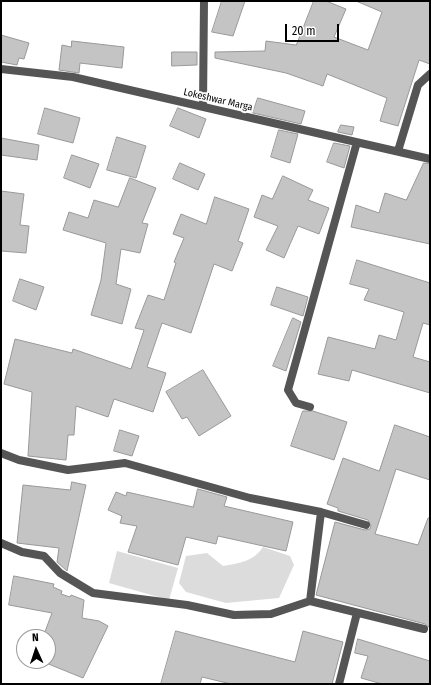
<!DOCTYPE html>
<html>
<head>
<meta charset="utf-8">
<style>
  body { margin:0 }
  #map { position:relative; width:431px; height:685px; overflow:hidden; background:#fff; font-family:"Fira Sans Condensed",sans-serif }
  canvas { display:block }
  .frame { position:absolute; inset:0; border:2px solid #000; pointer-events:none }
  .north { position:absolute; left:16px; top:629px; width:40px; height:40px; box-sizing:border-box; background:#fff; border:1px solid #999; border-radius:50%; rotate:357deg; font-size:11px; font-weight:700; line-height:16px; text-align:center; color:#000 }
  .north::after { content:''; display:block; margin:auto; width:14px; height:18px; background:#000; clip-path:polygon(50% 0,100% 100%,50% 72%,0 100%) }
  .scale { position:absolute; left:285px; top:24px; width:54px; height:18px; box-sizing:border-box; border:2px solid #000; border-top:0; padding-left:5px; font-size:12px; line-height:14px; white-space:nowrap; color:#000; -webkit-text-stroke:3px #fff; paint-order:stroke }
</style>
</head>
<body>
<div id="map">
<canvas width="431" height="685"></canvas>
<div class="frame"></div>
<div class="north">N</div>
<div class="scale">20 m</div>
</div>
<script>
const c = document.querySelector('canvas').getContext('2d');
c.lineJoin = 'round';
function fill(path, color) {
  c.fillStyle = color;
  c.fill(path, 'evenodd');
}
function stroke(path, color, width, dash) {
  c.strokeStyle = color;
  c.lineWidth = width;
  c.lineCap = dash ? 'butt' : 'round';
  c.setLineDash(dash || []);
  c.stroke(path);
}
function write(font, color, halo, rows, align = 'center') {
  c.font = font + ' "Fira Sans Condensed",sans-serif';
  c.lineWidth = 4;
  c.setLineDash([]);
  c.textBaseline = 'middle';
  c.strokeStyle = halo;
  c.fillStyle = color;
  for (const [text, x, y, turn = 0] of rows) {
    c.save();
    c.translate(x, y);
    c.rotate((+turn || 0) * Math.PI / 180);
    c.textAlign = isNaN(turn) ? turn : align;
    if (halo) c.strokeText(text, 0, 0);
    c.fillText(text, 0, 0);
    c.restore();
  }
}
fill(new Path2D(`
  M263 547 290 556 294 565 279 598 226 603 186 592 179 583 186 556 207 553 223 566C239 563 253 562 263 547Z
  M117 551 178 568 169 600 109 583Z`), '#dcdcdc');
const building = new Path2D(`
  M222 1H245L233 36 212 32Z
  M314 1H326L346 9 334 37 368 50 382 12 356 1H430V64L419 60 398 126 380 121 387 98 327 74 323 86 286 73 215 58V52L265 51 266 41 296 45Z
  M1 35 29 43 24 59 19 58 17 65 1 62Z
  M72 41 124 47 122 68 80 63 79 73 59 70 62 45 71 47Z
  M172 52H197V65L172 66Z
  M258 98 305 111 301 124 253 113Z
  M45 108 80 118 73 143 38 134Z
  M178 108 206 119 199 138 170 126Z
  M341 125 354 127 352 135 338 132Z
  M279 130 298 134 290 163 271 157Z
  M117 137 146 146 136 178 107 170Z
  M1 138 39 145 37 160 1 155Z
  M334 143 350 146 344 168 327 162Z
  M72 155 99 164 90 188 64 178Z
  M180 163 205 174 198 190 173 179Z
  M424 163 430 164V244L351 227 356 205 379 213 385 193 406 200Z
  M283 176 313 190 308 200 329 208 319 234 298 226 284 258 266 250 278 226 254 217 262 195 272 199Z
  M130 178 156 188 142 223 148 224 140 253 121 249 116 284 131 289 122 324 91 315 101 280 106 243 63 230 69 212 88 218 94 200 118 207Z
  M1 191 24 194 20 225 29 226 26 253 1 251Z
  M215 197 249 209 238 241 243 243 232 271 214 264 191 333 162 323 147 367 166 373 153 412 114 399 108 417 76 406 74 435H68L66 460 28 456 32 392 4 384 15 339 72 353 73 349 131 369 144 330 135 328 148 295 164 300 176 263 174 262 184 238 173 234 181 214 206 224Z
  M357 260 430 283V325L423 323 413 357 430 362V393L352 370 349 381 318 374 328 337 375 349 379 335 396 340 404 312 364 300 369 289 350 284Z
  M20 279 44 287 36 310 13 301Z
  M277 287 308 297 303 316 271 305Z
  M293 318 301 322 286 371 273 366Z
  M203 370 231 416 199 436 187 417 182 419 166 392Z
  M303 411H313L347 422 334 460 291 446Z
  M395 425 430 437V480L396 469 375 534 418 545 428 518H430V628L425 624 316 595 335 522 365 530 370 529 371 526 368 520 338 511V508L327 504 343 458 379 471Z
  M120 430 139 436 132 456 114 451Z
  M72 482 86 485 67 571 57 562 59 548 17 543 23 485 70 490Z
  M198 489 227 497 224 506 293 522 286 551 218 536 216 544 186 537 178 565 128 552 137 526 120 523 122 516 108 510 116 492 126 496 127 492 193 507Z
  M14 576 54 584 53 587 62 591 61 594 70 597 71 595 84 600 82 618 99 621 108 626 83 678 41 661H48V637H43L52 613 9 605Z
  M176 631 295 662 303 631 343 642 332 684H231L202 677 200 684H161Z
  M358 639 430 661V684H382L361 678 368 656 355 653Z`);
fill(building, '#c4c4c4');
stroke(building, '#999', 1);
stroke(new Path2D(`
  M203 106 204 1
  M1 453 19 460 68 470 125 463 250 498 321 512 366 525
  M1 543 22 552 44 556 60 573 93 593 187 605 234 615 271 614 310 601 424 629
  M310 601 321 512
  M339 684 357 613`), '#555', 8);
stroke(new Path2D(`
  M1 69 73 77 430 159
  M398 151 418 85 430 74
  M310 407 296 403 288 390 357 142`), '#555', 8);
write('10px', '#000', '#fff', [
  ["Lokeshwar Marga",218,100,13]
]);
</script>
</body>
</html>
